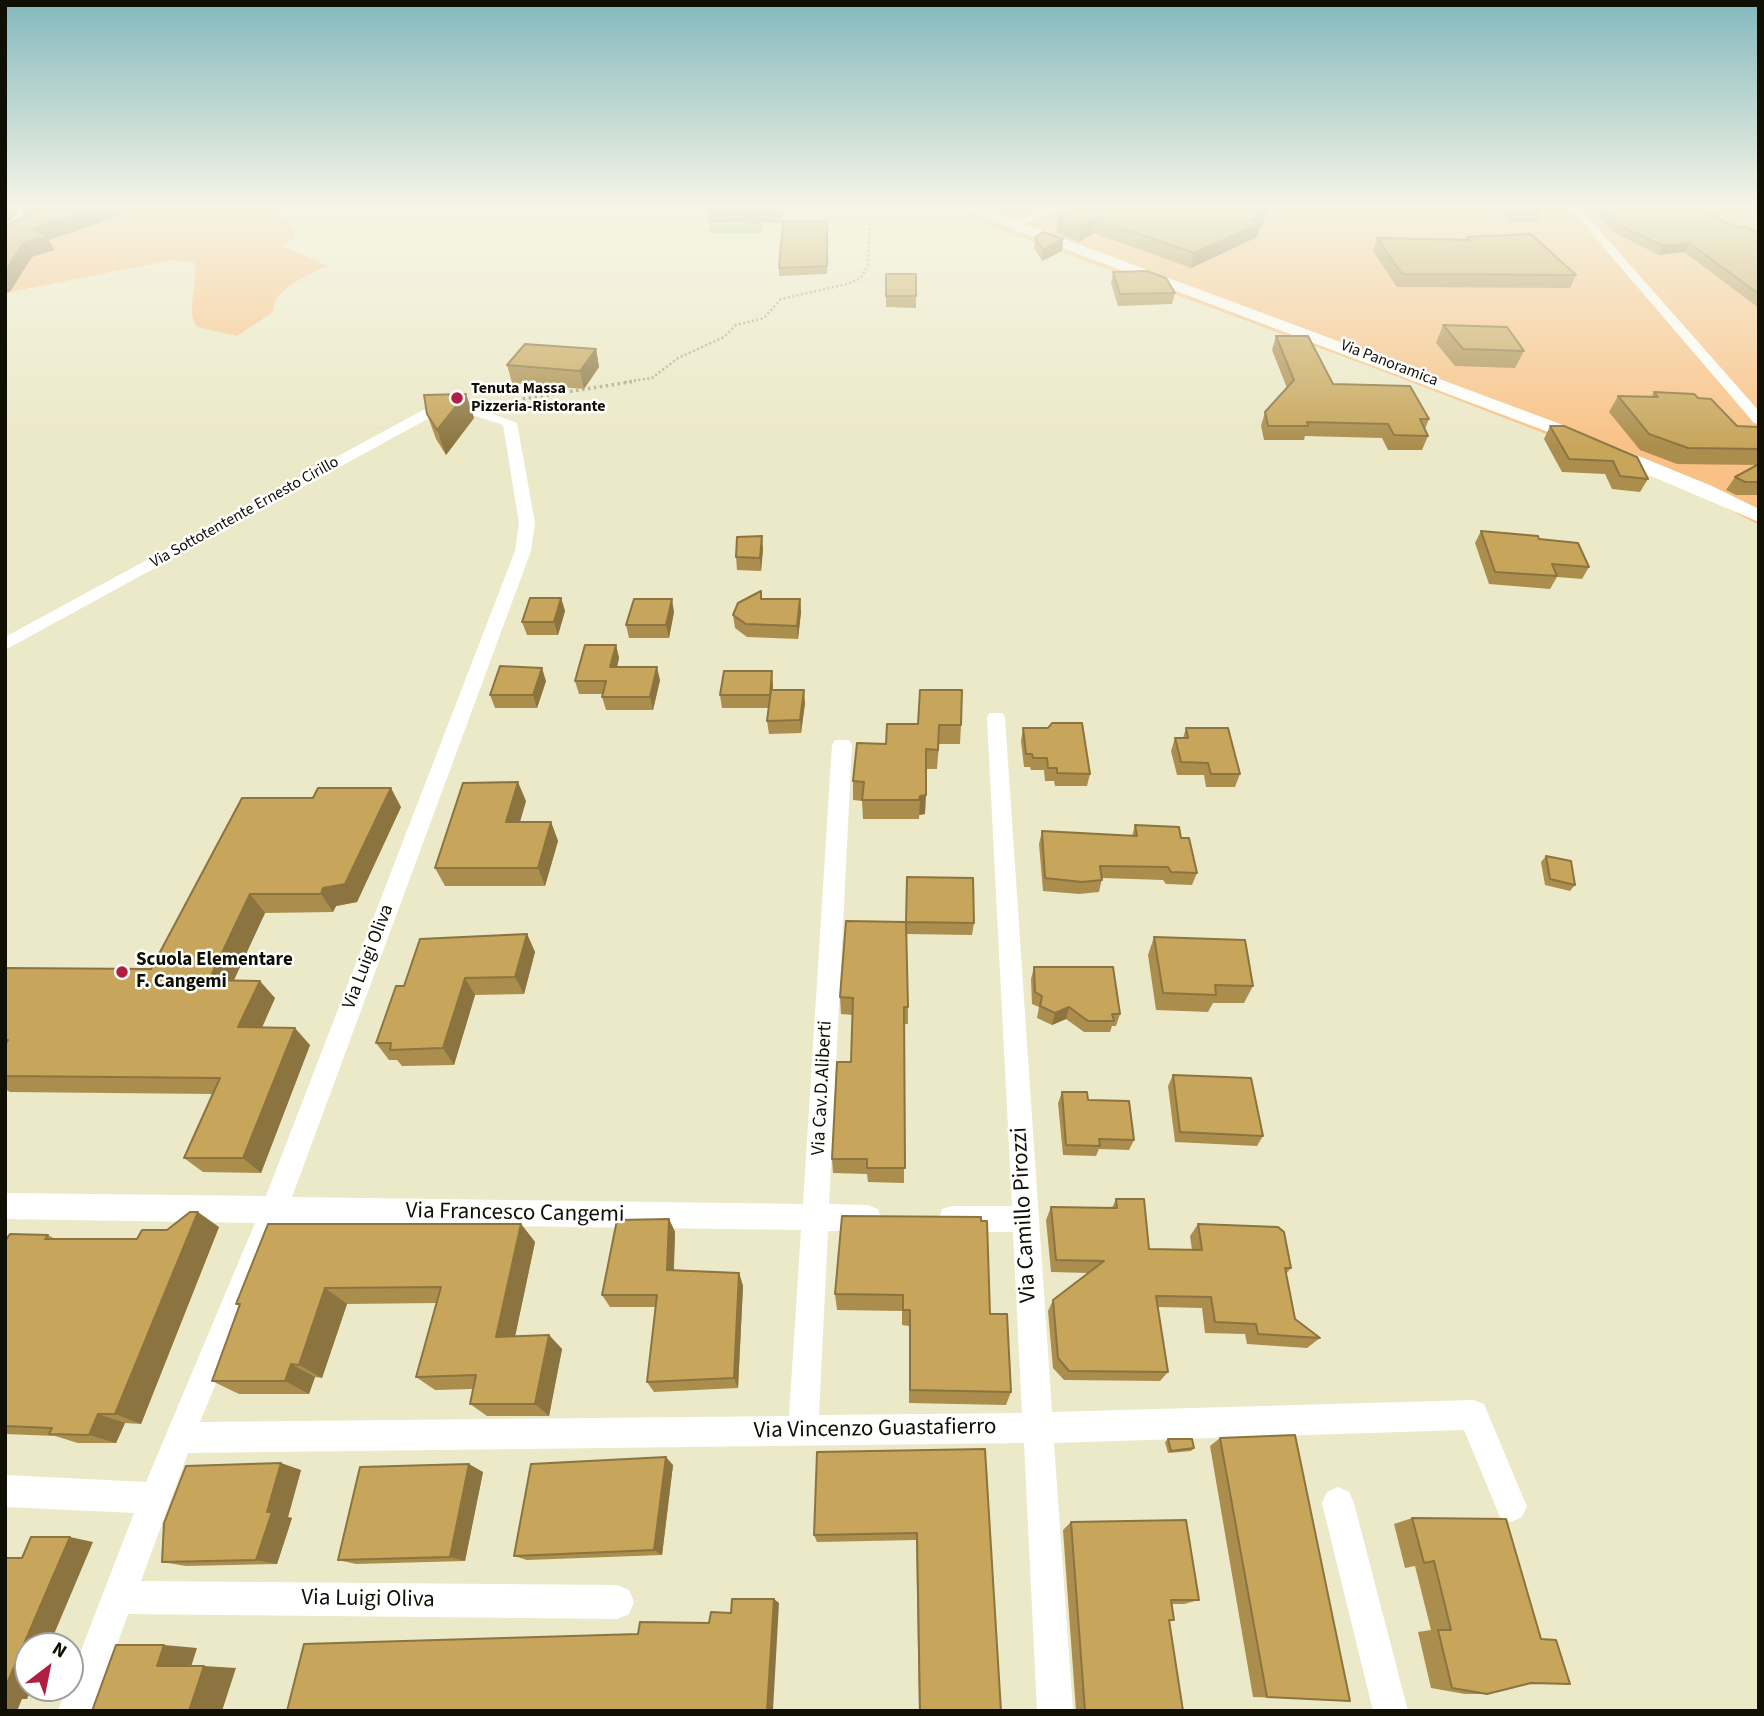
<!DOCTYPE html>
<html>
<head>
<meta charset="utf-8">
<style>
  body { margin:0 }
  #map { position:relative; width:1764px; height:1716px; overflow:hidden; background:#ece9c8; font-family:"Source Sans 3",sans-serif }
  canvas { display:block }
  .frame { position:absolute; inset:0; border:7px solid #100f04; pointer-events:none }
  .north { position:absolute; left:14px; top:1632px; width:70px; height:70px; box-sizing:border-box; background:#fff; border:2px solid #9f9f9b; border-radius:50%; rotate:32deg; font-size:19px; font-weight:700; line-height:28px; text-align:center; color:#100f04 }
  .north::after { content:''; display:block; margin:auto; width:24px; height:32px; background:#b11e44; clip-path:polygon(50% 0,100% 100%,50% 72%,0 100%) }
</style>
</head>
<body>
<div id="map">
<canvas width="1764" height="1716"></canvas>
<div class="frame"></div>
<div class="north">N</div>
</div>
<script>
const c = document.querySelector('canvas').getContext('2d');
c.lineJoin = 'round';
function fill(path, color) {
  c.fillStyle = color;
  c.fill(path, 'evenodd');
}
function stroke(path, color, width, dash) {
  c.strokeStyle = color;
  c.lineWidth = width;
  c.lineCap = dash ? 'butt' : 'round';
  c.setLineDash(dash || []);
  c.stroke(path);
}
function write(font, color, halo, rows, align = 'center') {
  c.font = font + ' "Source Sans 3",sans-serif';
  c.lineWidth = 5;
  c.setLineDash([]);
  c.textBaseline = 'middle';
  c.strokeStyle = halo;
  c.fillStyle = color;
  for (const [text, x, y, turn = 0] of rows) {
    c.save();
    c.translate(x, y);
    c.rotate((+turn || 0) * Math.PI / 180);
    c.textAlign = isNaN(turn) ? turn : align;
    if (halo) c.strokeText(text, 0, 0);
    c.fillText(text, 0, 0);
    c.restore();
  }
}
fill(new Path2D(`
  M93 208H284L289 225 295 231 294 238 282 246 328 266C309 275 273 288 273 312L237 336 197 327C185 310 199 283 194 262L172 260 10 292 5 262 56 238 114 218Z
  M942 208H1759V525L1694 491 1398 377Z`), '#f9c185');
fill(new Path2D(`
  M763 223 762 233H709L711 224Z`), '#8bbe80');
stroke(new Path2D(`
  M625 382 652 378 678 358 724 337 736 325 764 318 781 299 847 284 861 278 868 265 870 208`), '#a9a78c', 2.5, [2, 2.5]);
stroke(new Path2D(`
  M507 407 517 400 636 381`), '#a9a78c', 3.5, [2.5, 3.5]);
fill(new Path2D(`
  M21 208H31L9 244 5 245V233Z
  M1047 208H1060L1018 226 1009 224Z
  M1570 208H1580L1759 411V424L1754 423Z
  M474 407 517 423 535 523 531 551 292 1197 803 1204 832 745 835 740H849L852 745 829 1204 868 1205 878 1209 881 1218 878 1227 868 1231H828L819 1415 1022 1413 1013 1232H952L942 1229 939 1219 942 1209 952 1206H1012L987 718 989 713H1003L1005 718 1052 1412 1473 1400 1484 1404 1522 1495 1527 1506 1522 1517 1511 1522 1500 1517 1464 1430 1054 1443 1073 1711H1037L1024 1443 188 1453 141 1581 617 1585 629 1590 634 1602 629 1614 617 1619 128 1614 93 1711H58L66 1688H70V1679L134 1513 5 1507V1475L146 1482 255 1223 5 1219V1193L266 1196 515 551 519 523 503 425 473 415 431 417 5 650V637L423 410ZM282 1223 801 1230 789 1416 200 1422Z
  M1338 1487 1349 1492 1354 1503 1408 1711H1373L1322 1503 1327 1492Z`), '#fff');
fill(new Path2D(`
  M964 208H981L1555 422 1712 486 1759 509V522L1543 430 965 211Z`), '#fff');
fill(new Path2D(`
  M702 208H783L782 223H709L707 210H703Z
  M1497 208H1538L1541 211 1536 222H1508Z
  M1589 208H1700L1732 226 1759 233V308L1684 252 1659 255 1613 232Z
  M1266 213 1262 227 1260 228 1257 237 1191 268 1094 233 1079 242 1056 233 1058 219Z
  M827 221V274L779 276V268Z
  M1035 237 1063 239 1062 251 1042 261 1034 248Z
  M1467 237 1576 275 1570 288 1397 287 1373 251 1377 238 1466 240Z
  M1113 272 1175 293 1172 304 1118 306 1111 283Z
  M886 274H916V308L886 307Z
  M1443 325 1524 351 1515 368 1455 366 1436 343Z
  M1276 336 1333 384 1429 419 1425 429 1428 436 1422 450H1388L1382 438 1305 436 1304 440H1264L1261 426 1265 412 1287 388 1272 350Z
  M596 349 599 367 584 389 512 383 507 365Z
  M1654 392 1698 398 1737 426 1759 427V495H1736L1726 490 1735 477 1757 465 1677 464 1640 450 1609 412 1618 396 1651 397Z
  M466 394 474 418 446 455 436 439 427 414Z
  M1550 426 1648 479 1640 492 1612 489 1605 474 1562 472 1544 439Z
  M1481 531 1539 539 1589 567 1582 579 1557 577 1550 589 1489 584 1475 543Z
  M763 549 761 571 737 570 736 557Z
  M761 591 762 599H800L801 612 798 639 747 637 735 628 733 615Z
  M561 598 565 611 558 635H527L522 622Z
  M674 612 669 638H629L626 625Z
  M616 645 619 658 617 667 660 680 653 710H606L602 697 603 694H579L575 681Z
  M546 681 537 708H495L490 695Z
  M773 684V690L805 703 801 733 769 734 767 721 769 708H722L720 695Z
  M887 724 961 725 960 744H939L937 769H926L925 814 919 815V819H863L862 801 853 800V781L886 744Z
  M1023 728 1090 774 1087 786H1055L1054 781H1045L1044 770H1031L1030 767H1024L1021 741Z
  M1186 728 1240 774 1235 787H1206L1204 775H1177L1171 751 1175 738H1183Z
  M242 798 401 807 357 902 336 906 333 912 265 913 234 980 275 998 262 1028 310 1045 261 1173 203 1172 184 1158 213 1094 10 1092 5 1089V968L151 969Z
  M526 801 520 822H551L558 841 545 886H445L435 868Z
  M1135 825 1181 838 1197 873 1192 885 1166 884 1163 880 1102 878 1099 892 1079 894 1043 891 1039 844 1042 831 1132 836Z
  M1546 856 1575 885 1570 891 1545 885 1541 862Z
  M907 877 974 923 972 935 906 934 908 1007V1024H904V1183L868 1182 867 1174 833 1173 832 1159 851 1062 853 1015 841 1014 840 997 906 932Z
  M527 934 535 952 524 994 475 995 454 1065 402 1066 397 1060H389L376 1043 404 986Z
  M1154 937 1253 986 1244 1003H1213L1208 1012 1156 1010 1148 955Z
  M1034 967 1120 1014 1116 1026H1112L1110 1032H1084L1066 1019 1052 1025 1037 1018 1039 1007 1032 1004 1031 979Z
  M1173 1075 1263 1136 1257 1146 1175 1142 1168 1086Z
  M1062 1092 1088 1100 1134 1140 1129 1150 1099 1149 1096 1156 1063 1155 1058 1103Z
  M1116 1199 1149 1249 1192 1250 1190 1236 1198 1224 1291 1268 1286 1274 1295 1319 1320 1338 1307 1348 1247 1344 1245 1334 1205 1333 1202 1308 1158 1307 1168 1372 1160 1381 1064 1380 1053 1368 1048 1311 1053 1300 1089 1273 1051 1272 1046 1220 1051 1207 1112 1208Z
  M842 1216 990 1314 1011 1392 1006 1405 909 1403V1326L902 1325V1311L837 1310 835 1294Z
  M669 1219 675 1232 674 1270 739 1273 743 1286 738 1388 654 1392 647 1382 655 1307H610L602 1295Z
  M521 1224 535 1242 515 1336 549 1335 562 1349 549 1416H487L470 1404 473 1389 435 1390 416 1377 436 1303 347 1304 322 1378 315 1377 309 1394H239L212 1381 240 1306 236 1304Z
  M219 1227 141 1424 125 1423 116 1443H78L55 1436 5 1434V1241L48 1235 55 1239H137L167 1230Z
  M1220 1438 1333 1700 1253 1697 1210 1446Z
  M1168 1439 1194 1448 1191 1451 1168 1453 1165 1442Z
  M985 1449 1001 1711H919L916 1540 817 1542 814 1535Z
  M673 1465 662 1555 527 1560 514 1556Z
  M301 1470 288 1517 292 1518 277 1564 186 1566 162 1562Z
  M483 1472 465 1561 356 1564 338 1560Z
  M1412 1518 1541 1639 1570 1684H1526L1487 1694H1465L1431 1688 1418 1632 1431 1630 1415 1566 1405 1568 1394 1524Z
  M1071 1522 1199 1600 1184 1604H1172L1174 1620 1169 1621 1183 1711H1076L1063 1530Z`), '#ab8e4d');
fill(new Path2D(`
  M5 208H19L5 227Z
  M20 208H63L27 220Z
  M97 208H135L114 216 115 218 49 240 55 250 32 257 10 292 5 293V272L32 229Z
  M781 208H783L782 223Z
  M1257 208H1274L1266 213 1262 227 1260 228 1257 237 1191 268 1194 253Z
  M1096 219 1094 233 1079 242 1080 227Z
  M1063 239 1062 251 1042 261 1043 250Z
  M1689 243 1684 252 1659 255 1663 246Z
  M596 349 599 367 584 389 580 371Z
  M466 394 474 418 446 455 437 430Z
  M762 536 763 549 761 571 760 558Z
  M561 598 565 611 558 635 554 622Z
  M672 599 674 612 669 638 666 625Z
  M800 599 801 612 798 639 797 626Z
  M616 645 619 658 614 680 610 667Z
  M657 667 660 680 653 710 650 697Z
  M542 668 546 681 537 708 533 695Z
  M772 671 773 684 771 708 770 695Z
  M804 690 805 703 801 733 800 720Z
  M518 782 526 801 514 841 506 822Z
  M391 788 401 807 357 902 336 906 333 912 321 894 323 888Z
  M926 795 925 814 919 815V819L920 796Z
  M551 822 558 841 545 886 538 868Z
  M250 894 265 913 226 997 209 980Z
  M527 934 535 952 524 994 515 977Z
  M465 978 475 995 454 1065 443 1048Z
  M260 981 275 998 254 1044 238 1027Z
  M1069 1007 1066 1019 1052 1025 1055 1013Z
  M295 1028 310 1045 261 1173 243 1158Z
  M198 1212 219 1227 141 1424 115 1414Z
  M669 1219 675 1232 673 1282 667 1270Z
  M521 1224 535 1242 512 1351 496 1337Z
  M739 1273 743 1286 738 1388 734 1378Z
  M325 1288 347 1304 322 1378 299 1365Z
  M549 1335 562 1349 549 1416 535 1404Z
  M291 1364 315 1377 309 1394 285 1381Z
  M98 1414 125 1423 116 1443 89 1435Z
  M666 1457 673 1465 662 1555 654 1550Z
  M281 1463 301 1470 288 1517 292 1518 277 1564 256 1560 267 1512Z
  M469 1464 483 1472 465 1561 450 1557Z
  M70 1537 93 1542 49 1646H28V1688H32L27 1699H22L17 1711H5V1688Z
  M774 1599 779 1603 773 1710 767 1711Z
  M164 1645 197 1648 191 1667 157 1666Z
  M204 1666 236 1668 222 1711H189Z`), '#8b743f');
const building = new Path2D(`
  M47 208H97L32 229 47 236 23 243 5 272V227H7L10 223Z
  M1075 208H1257L1255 209 1266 213 1251 220 1261 223 1194 253 1096 219 1080 227 1058 219Z
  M1510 208H1538L1541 211H1513Z
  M1601 208H1700L1732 226 1746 227 1759 233V294L1689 243 1663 246 1618 224Z
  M783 221H827V266L779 268Z
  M1043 232 1063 239 1043 250 1035 237Z
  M1531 234 1576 275 1402 274 1377 238 1469 240 1467 237Z
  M1147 271 1166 278 1175 293 1120 294 1113 272Z
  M886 274H916V296H886Z
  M1443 325 1507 327 1524 351 1463 349Z
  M1276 336H1308L1333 384 1410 386 1429 419H1420L1428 436 1394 435 1388 424 1307 422 1308 426H1268L1265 412 1294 380Z
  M525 344 596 349 580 371 507 365Z
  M1654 392 1694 394 1698 398 1711 399 1737 426 1759 427V449L1688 448 1649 434 1618 396 1658 397Z
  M466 394 437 430 427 414 424 395Z
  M1550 426H1564L1637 457 1648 479 1620 476 1613 461 1569 459Z
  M1759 464V482H1745L1735 477Z
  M1481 531 1538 536 1539 539 1578 543 1589 567 1552 564 1557 576 1495 572Z
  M762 536 760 558 736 557 737 537Z
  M761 591V599H800L797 626 746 624 733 615 738 603Z
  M530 598H561L554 622H522Z
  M634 599H672L666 625H626Z
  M585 645H616L610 667H657L650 697H602L606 681H575Z
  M500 666 542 668 533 695H490Z
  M724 671H772L770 695H720Z
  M771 690H804L800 720 767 721Z
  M920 690H962L961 725H939L938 750 926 749V795L920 796 919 800H862L864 782 853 781 857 743 886 744 887 724H918Z
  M1052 723H1082L1090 774 1057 773V768H1048L1047 758H1033L1032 754H1026L1023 728H1048Z
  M1186 728H1228L1240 774H1211L1208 763 1181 762 1175 738H1188Z
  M518 782 506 822H551L538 868H435L463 783Z
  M318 788H391L345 884 323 888 321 894H250L209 980 260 981 238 1027 295 1028 243 1158H184L220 1078 5 1076V1045L8 1040H5V968L151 969 242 798H313Z
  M1135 825 1179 827 1181 838H1189L1197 873 1171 872 1168 867 1100 866 1102 880 1082 882 1045 878 1042 831 1137 836Z
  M1546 856 1571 861 1575 885 1550 879Z
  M907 877 973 878 974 923 906 922Z
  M846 921 906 922 908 1007H904L905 1168H867V1159H832L837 1062H851L853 998 840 997Z
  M527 934 515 977 465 978 443 1048 390 1050 391 1043H376L396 986H404L420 939Z
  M1154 937 1245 940 1253 986 1215 985 1216 995 1163 993Z
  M1034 967H1113L1120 1014H1112L1114 1021H1088L1069 1007 1055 1013 1040 1006 1042 996 1035 992Z
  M1173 1075 1251 1078 1263 1136 1180 1132Z
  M1062 1092H1087L1088 1100 1129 1101 1134 1140 1099 1139 1100 1146 1066 1145Z
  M1116 1199H1144L1149 1249 1202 1250 1198 1224 1278 1227 1284 1232 1291 1268H1285L1295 1319 1320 1338 1258 1334 1256 1324 1215 1322 1211 1297 1156 1296 1168 1372 1069 1371 1058 1358 1053 1300 1104 1261 1056 1260 1051 1207 1117 1208Z
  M190 1212H198L115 1414H98L89 1435 49 1434 52 1428 5 1426V1241L10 1234 48 1235 45 1239H137L142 1230H167Z
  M842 1216 981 1217V1221H987L990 1314H1007L1011 1392 910 1390V1310H903V1295L835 1294Z
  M669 1219 667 1270 739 1273 734 1378 647 1382 657 1295H602L617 1220Z
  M268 1224H521L496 1337 549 1335 535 1404H470L476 1375 416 1377 441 1287 325 1288 299 1365 291 1364 285 1381H212L240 1304H236Z
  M1295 1435 1350 1701 1267 1697 1220 1438Z
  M1168 1439H1192L1194 1448 1171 1451Z
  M985 1449 1001 1711H920L917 1533 814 1535 817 1452Z
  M666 1457 654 1550 514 1556 531 1464Z
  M281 1463 267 1512H272L256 1560 162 1562 164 1523 186 1466Z
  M469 1464 450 1557 338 1560 360 1467Z
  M1412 1518 1506 1519 1541 1639 1556 1640 1570 1684 1531 1683 1487 1694 1452 1688 1438 1630H1451L1434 1561 1424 1563Z
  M1186 1520 1199 1600H1171L1174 1620H1169L1183 1711H1085L1071 1522Z
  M31 1537H70L5 1688V1558H22Z
  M732 1599H774L767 1711H287L304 1644 638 1634 640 1622 709 1623 711 1612 731 1613Z
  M116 1645H164L157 1666H204L189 1711H92Z`);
fill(building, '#c7a55a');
stroke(building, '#8b743f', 2);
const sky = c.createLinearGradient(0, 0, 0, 448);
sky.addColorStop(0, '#83b8be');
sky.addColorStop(0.46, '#f6f5e6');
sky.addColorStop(1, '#f6f5e600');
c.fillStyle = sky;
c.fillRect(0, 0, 1764, 448);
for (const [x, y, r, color] of [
  [457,398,7,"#b11e44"],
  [122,972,7,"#b11e44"]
]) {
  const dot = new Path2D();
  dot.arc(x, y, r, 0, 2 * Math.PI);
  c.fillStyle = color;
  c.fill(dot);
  stroke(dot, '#fff', 2.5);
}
write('16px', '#100f04', '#fff', [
  ["Via Panoramica",1389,364,21],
  ["Via Sottotentente Ernesto Cirillo",245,513,-29]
]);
write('bold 16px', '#100f04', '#fff', [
  ["Tenuta Massa",471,389],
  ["Pizzeria-Ristorante",471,407]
], 'left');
write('19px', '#100f04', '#fff', [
  ["Via Luigi Oliva",369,957,-69],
  ["Via Cav.D.Aliberti",823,1088,-87]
]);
write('bold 19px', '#100f04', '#fff', [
  ["Scuola Elementare",136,961],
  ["F. Cangemi",136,983]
], 'left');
write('23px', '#100f04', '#fff', [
  ["Via Francesco Cangemi",515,1214,1],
  ["Via Camillo Pirozzi",1025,1215,-93],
  ["Via Vincenzo Guastafierro",875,1430,-1],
  ["Via Luigi Oliva",368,1600,1]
]);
</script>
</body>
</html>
